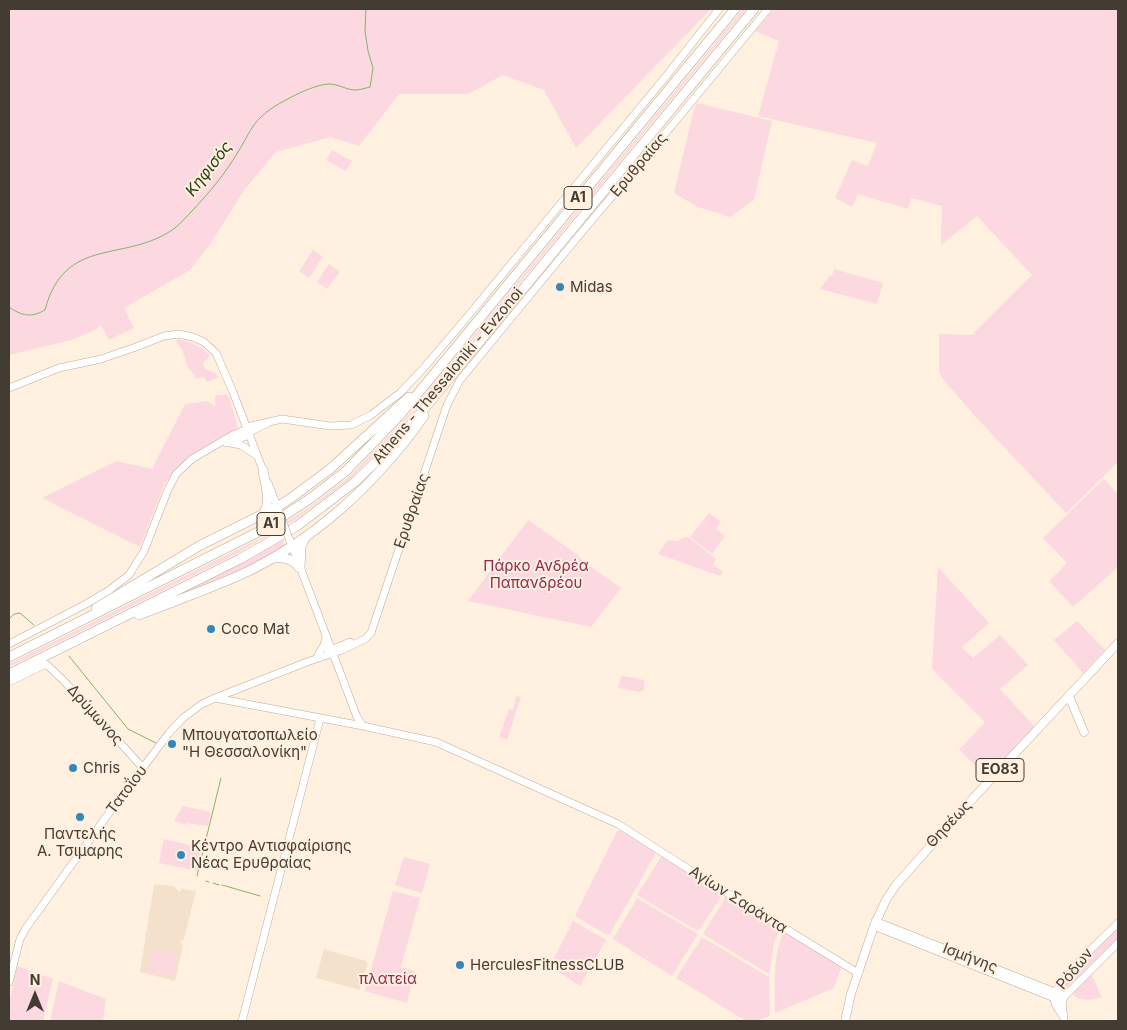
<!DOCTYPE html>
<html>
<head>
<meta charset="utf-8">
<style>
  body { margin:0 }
  #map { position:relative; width:1127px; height:1030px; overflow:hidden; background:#fff0df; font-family:Inter,sans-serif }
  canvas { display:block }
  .frame { position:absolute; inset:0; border:10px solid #433c33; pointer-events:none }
  .north { position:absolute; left:10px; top:970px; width:50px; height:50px; -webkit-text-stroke:4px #fff0df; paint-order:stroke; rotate:0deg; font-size:14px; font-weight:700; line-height:20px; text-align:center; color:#433c33 }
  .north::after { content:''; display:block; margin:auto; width:18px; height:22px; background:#433c33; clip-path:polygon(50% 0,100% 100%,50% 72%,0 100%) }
</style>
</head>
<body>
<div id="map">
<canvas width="1127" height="1030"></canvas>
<div class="frame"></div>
<div class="north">N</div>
</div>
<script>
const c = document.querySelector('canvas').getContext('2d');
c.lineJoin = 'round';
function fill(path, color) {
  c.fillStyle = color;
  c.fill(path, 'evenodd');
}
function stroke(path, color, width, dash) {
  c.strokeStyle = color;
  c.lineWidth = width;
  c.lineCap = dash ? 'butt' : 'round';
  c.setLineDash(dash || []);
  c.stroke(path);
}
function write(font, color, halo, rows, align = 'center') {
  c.font = font + ' Inter,sans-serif';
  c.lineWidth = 4;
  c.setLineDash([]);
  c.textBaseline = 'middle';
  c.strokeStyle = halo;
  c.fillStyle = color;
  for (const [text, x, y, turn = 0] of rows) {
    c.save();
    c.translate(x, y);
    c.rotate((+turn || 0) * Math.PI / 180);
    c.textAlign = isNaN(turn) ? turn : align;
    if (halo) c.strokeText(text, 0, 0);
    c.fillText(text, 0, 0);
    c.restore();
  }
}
fill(new Path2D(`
  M154 884 174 886 179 892 182 889 196 891 184 939 180 941 183 946 175 981 140 972Z
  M324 949 366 961 368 963 360 990 316 978Z`), '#f4e1cc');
fill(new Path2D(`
  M9 9H711L576 148 544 90 503 75 468 94H399L359 146 331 137 276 152 245 189 209 246 190 270 124 308 134 328 109 340 101 325 95 330 71 340 9 355Z
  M743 9H746L424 399 390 439 351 478 293 521 236 554 9 667V664L267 535 314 504 350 476 405 419Z
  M774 9H1118V462L1066 513 974 415 943 379 939 372V334L972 335 1032 275 977 216 941 245 942 206 911 198 908 209 858 194 852 207 835 198 852 160 868 166 877 143 758 116 779 41 755 31Z
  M697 103 772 121 754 200 730 217 698 207 674 193 694 109Z
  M332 150 352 161 346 171 326 160Z
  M313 250 323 257 309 278 299 271Z
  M329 264 340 272 327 289 317 282Z
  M834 269 883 283 877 304 820 289 830 275 832 276Z
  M178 339C190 341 199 346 209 354V357L203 363 205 369 214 372 219 377 207 382 204 377 196 379C194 374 193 373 189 369 184 362 185 349 176 342Z
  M218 395H227L229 397 238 427 233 433 195 454 177 468 165 483 140 547 42 498 116 461 152 469 185 404 207 401 215 406V397Z
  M1104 479 1118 494V567L1073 607 1049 581 1067 563 1043 538Z
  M709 513 721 522 716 529 725 536 712 554 690 537Z
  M528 520 578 555 584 562 621 588 591 627 468 601Z
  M685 537H688L716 559 713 565 723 572 720 576 658 554 668 540 677 541Z
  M282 538 285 546 240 571 150 608Z
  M938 567 989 623 962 647 973 658 1000 635 1028 665 1000 689 1035 727 988 777 959 750 985 722 932 669Z
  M1077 621 1105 650 1083 673 1054 640Z
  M623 676 644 680V690L640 692 619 688 618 687 621 677Z
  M516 696 521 697 507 740 499 737 509 709 513 710Z
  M183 806 211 812 208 826 187 823 186 825 174 821Z
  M620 830 655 851V855L610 934 607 935 575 916 617 831Z
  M164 839 202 848 197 871 159 863Z
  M662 855 720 892 722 895 700 929 696 930 637 895Z
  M404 857 430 864 422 893 395 885Z
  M393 891 420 898 401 967 415 971 407 1003 365 991Z
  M727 895 779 929 780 930 774 943 769 974 703 934Z
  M637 898 698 934 672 976 613 939Z
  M573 921 606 940 580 986 550 966Z
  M1118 925V938L1069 986 1062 989 1061 988 1090 952Z
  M785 932 840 966 841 968 834 988 775 1013C775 993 772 948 785 932Z
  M702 937 769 977 770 1016 757 1021H746L676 978Z
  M151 950 176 953 174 976 148 973Z
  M17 966 53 979 43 1021H9V1005Z
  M1090 972 1102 997C1091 1000 1085 1001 1075 997L1073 993Z
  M59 981 106 999 103 1021H50Z`), '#fcd9e1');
stroke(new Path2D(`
  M9 307C22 316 31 318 45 310 65 234 126 264 175 228 181 223 186 217 191 212 209 193 225 174 238 152 245 141 251 126 261 117 268 110 278 104 286 100 296 94 318 84 329 84 338 84 347 90 355 90 360 90 366 88 370 87L373 68 368 51 365 31 366 9
  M9 619 14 614 20 613 34 625
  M69 656 128 729 156 743
  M197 876 221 778
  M206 881 209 882
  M213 883 219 885
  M222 885 260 896`), '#81b46b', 1);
const secondary = new Path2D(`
  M9 388 59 368 101 359 136 347 164 336 179 334 193 337 204 342 216 353 233 392 264 473
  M247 427 282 419 330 426 351 425 371 415 400 393 422 370 463 322 667 75 719 9
  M249 432 268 423
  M226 443 250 435
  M230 443 241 445 256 455
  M268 483 279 511
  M291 543 357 717 363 726
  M9 644 86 604 108 591 129 575 144 551 167 492 176 474 192 459 231 436 247 429
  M328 651 350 642
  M318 655 324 645 326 637
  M9 682 46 664 63 680 143 768
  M215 698 363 726 436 742 618 824 693 872 858 973
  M875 921 1065 996
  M874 926 1062 1001
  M9 982 20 939 26 928 114 806 169 733 183 718 202 704 215 698 307 662 342 650 365 639 371 633 447 405 460 380 576 239 674 123 768 9
  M1063 1016C1057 1008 1052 1002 1055 992L1082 958 1118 923
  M242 1021 320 719
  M1064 1021 1062 1001 1065 996 1118 943`);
const primary = new Path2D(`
  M1069 696 1084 732
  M845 1021 851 994 874 926 886 900 896 885 964 808 1118 643`);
const highway = new Path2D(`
  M263 514C272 503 265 484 263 470
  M274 558C285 557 292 559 300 568
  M300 568 301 546 305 538
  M96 608 199 546 277 507 291 498 330 469 409 397
  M139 615C172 602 206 590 238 576 313 542 377 483 424 416
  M9 657 264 529 311 498 346 471 400 415 735 9
  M9 674 240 559 297 526 355 482 395 443 429 403 754 9`);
stroke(secondary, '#beac98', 8);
stroke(primary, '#beac98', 9);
stroke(highway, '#beac98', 10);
stroke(secondary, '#fff', 7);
stroke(primary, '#fff', 8);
stroke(highway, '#fff', 9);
const secondaryBridge = new Path2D(`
  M279 512 290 541`);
stroke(secondaryBridge, '#beac98', 8, []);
stroke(secondaryBridge, '#fff', 7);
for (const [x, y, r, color] of [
  [560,287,5,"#3388b8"],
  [211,629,5,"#3388b8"],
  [172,744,5,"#3388b8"],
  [73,768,5,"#3388b8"],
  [80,817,5,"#3388b8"],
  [181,855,5,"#3388b8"],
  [460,965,5,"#3388b8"]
]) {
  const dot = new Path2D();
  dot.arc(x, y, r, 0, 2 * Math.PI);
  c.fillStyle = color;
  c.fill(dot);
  stroke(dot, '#fff0df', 2);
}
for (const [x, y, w] of [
  [578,198,28],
  [271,524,28],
  [1000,770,48]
]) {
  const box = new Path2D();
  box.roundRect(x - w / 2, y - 11.5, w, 23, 4);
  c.fillStyle = '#fff0df';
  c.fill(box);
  stroke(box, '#433c33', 1);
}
write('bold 14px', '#433c33', null, [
  ["Α1",578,198],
  ["Α1",271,524],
  ["ΕΟ83",1000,770]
]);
write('15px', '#433c33', '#fff0df', [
  ["Ερυθραίας",639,165,-50],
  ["Athens - Thessaloniki - Evzonoi",448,376,-50],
  ["Ερυθραίας",412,511,-71],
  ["Δρύμωνος",95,715,48],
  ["Τατοΐου",127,790,-53],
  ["Θησέως",949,824,-47],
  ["Αγίων Σαράντα",738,900,32],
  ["Ισμήνης",970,958,21],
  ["Ρόδων",1075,969,-51]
]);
write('15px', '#433c33', '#fff0df', [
  ["Midas",570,287],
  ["Coco Mat",221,629],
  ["Μπουγατσοπωλείο",182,735],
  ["\"Η Θεσσαλονίκη\"",182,752],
  ["Chris",83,768],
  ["Παντελής",80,834,"center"],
  ["Α. Τσιμαρης",80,851,"center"],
  ["Κέντρο Αντισφαίρισης",191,846],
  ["Νέας Ερυθραίας",191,863],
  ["HerculesFitnessCLUB",470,965]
], 'left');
write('15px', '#92274e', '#fff0df', [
  ["Πάρκο Ανδρέα",536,566],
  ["Παπανδρέου",536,583],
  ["πλατεία",388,979]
]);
write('italic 16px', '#214310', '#fff0df', [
  ["Κηφισός",209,169,-52]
]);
</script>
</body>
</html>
